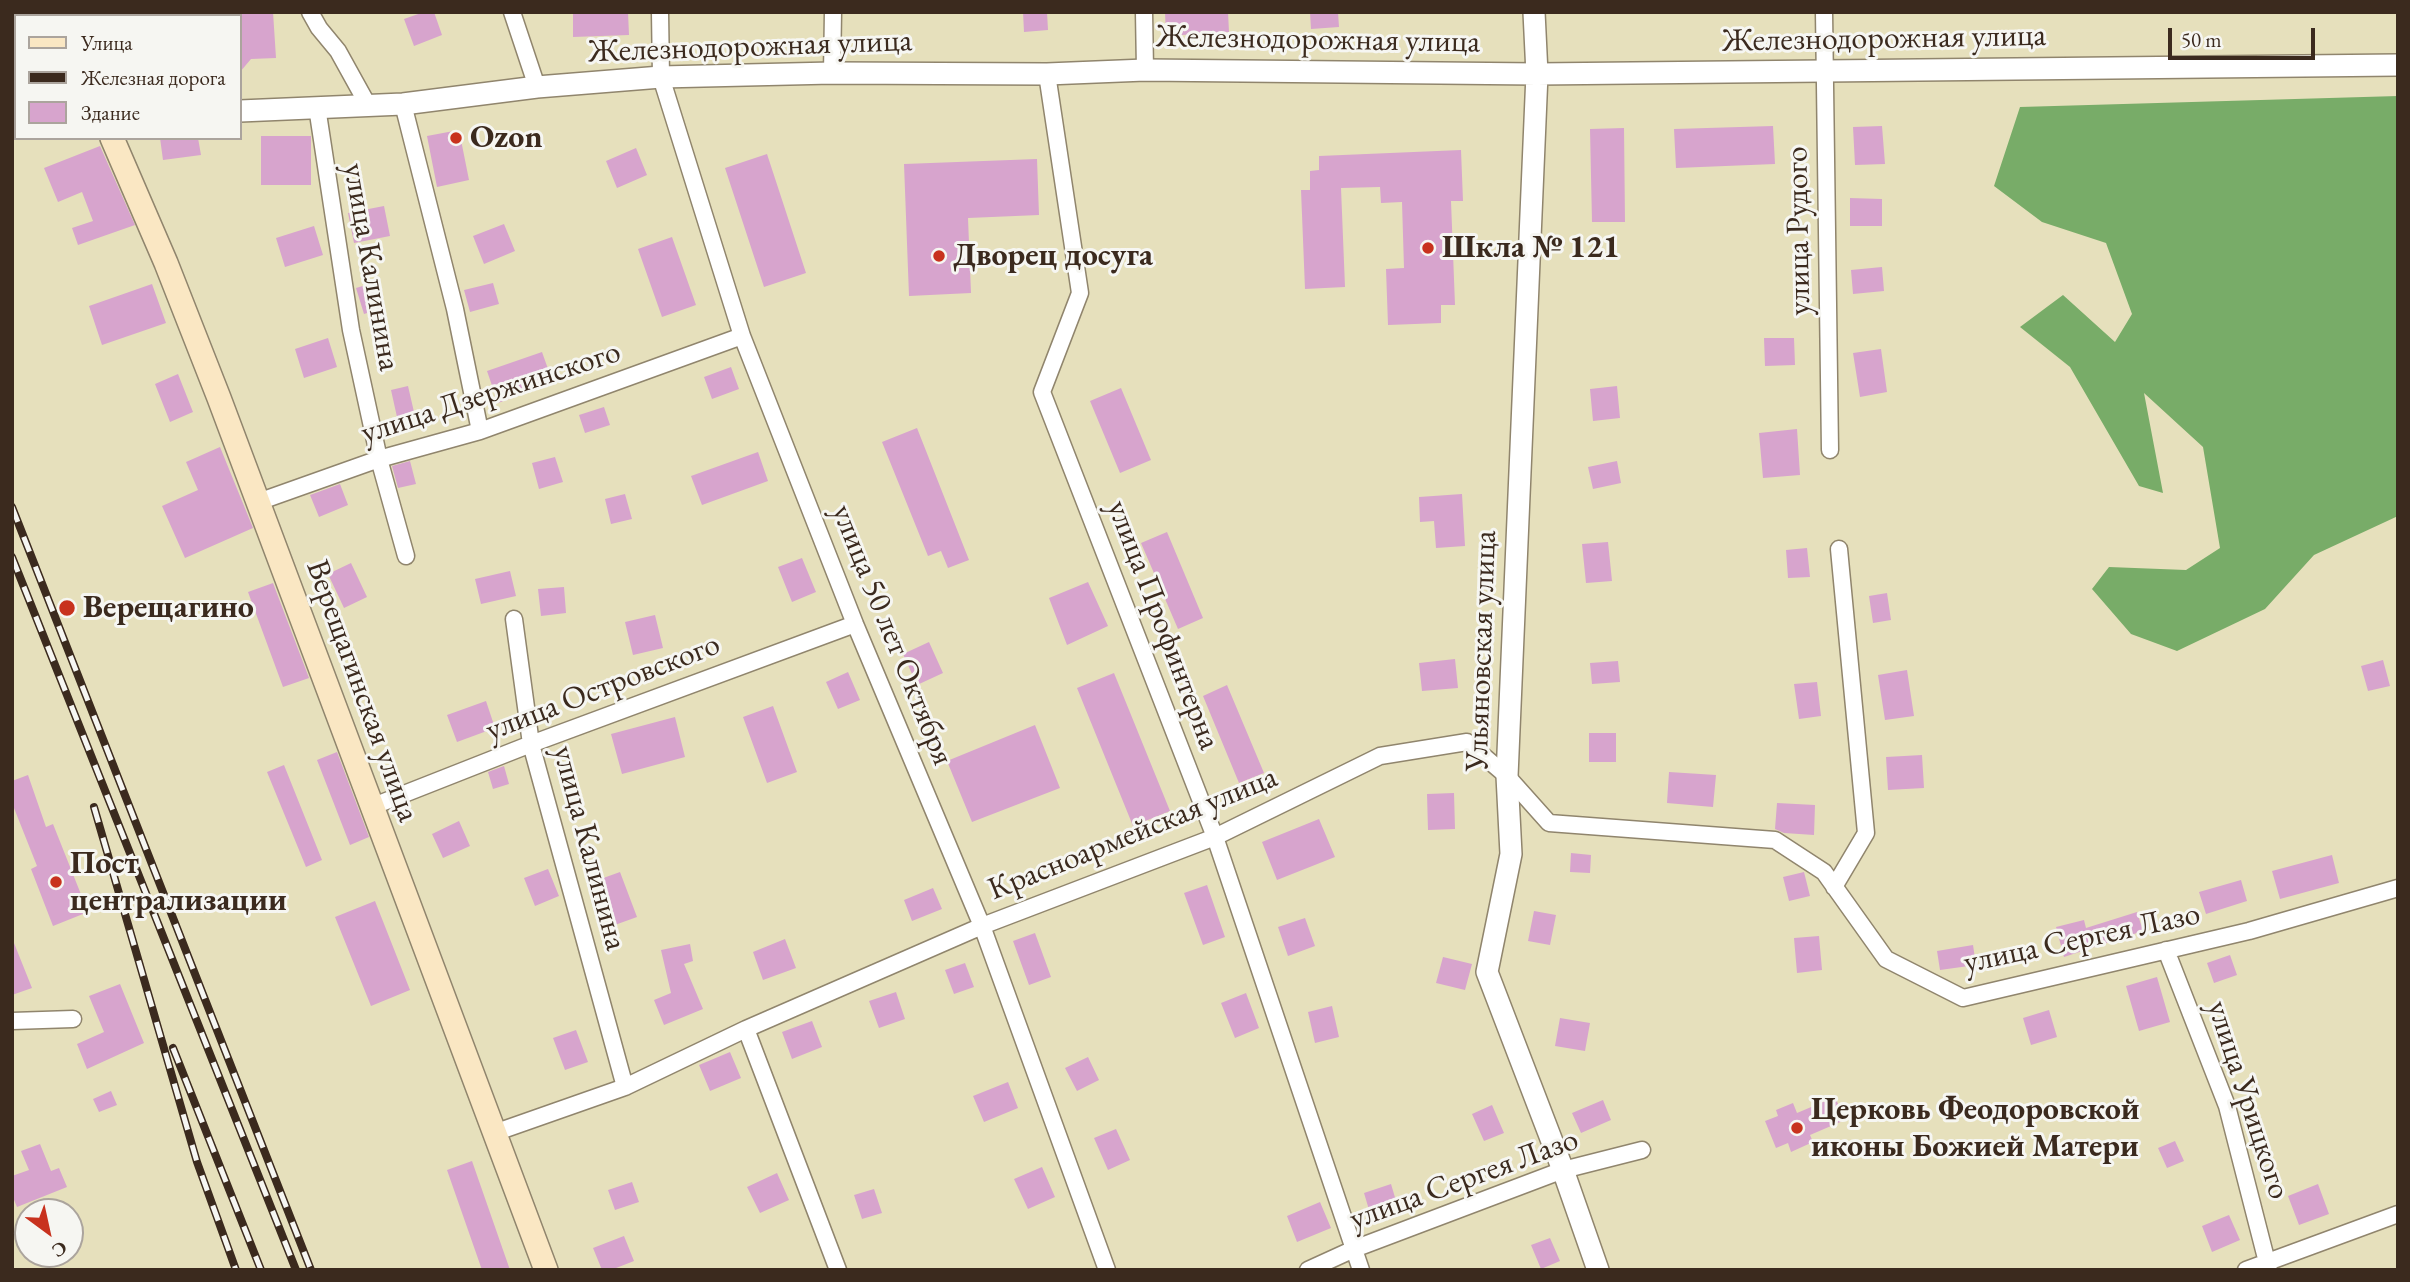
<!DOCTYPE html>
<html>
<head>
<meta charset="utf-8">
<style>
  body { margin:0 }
  #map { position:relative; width:2410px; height:1282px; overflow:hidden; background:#e6e0bc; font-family:"EB Garamond",serif }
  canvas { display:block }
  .frame { position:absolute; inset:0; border:14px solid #3b2a1e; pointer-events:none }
  .legend { position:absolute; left:14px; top:14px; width:228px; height:126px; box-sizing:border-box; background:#f6f6f2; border:2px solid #aba49d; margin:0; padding:9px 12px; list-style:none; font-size:21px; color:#3b2a1e }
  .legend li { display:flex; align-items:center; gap:14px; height:35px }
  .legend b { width:35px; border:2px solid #aba49d }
  .north { position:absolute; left:14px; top:1198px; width:70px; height:70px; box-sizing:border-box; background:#f6f6f2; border:2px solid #aba49d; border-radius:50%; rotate:147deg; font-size:19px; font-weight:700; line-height:28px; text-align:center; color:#3b2a1e }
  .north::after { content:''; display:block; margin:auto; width:24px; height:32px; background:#c8321e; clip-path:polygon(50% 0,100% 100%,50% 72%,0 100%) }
  .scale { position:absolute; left:2168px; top:28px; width:147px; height:32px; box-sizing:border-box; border:4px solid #3b2a1e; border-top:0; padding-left:9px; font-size:21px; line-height:24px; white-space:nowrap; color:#3b2a1e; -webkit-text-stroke:5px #f6f6f2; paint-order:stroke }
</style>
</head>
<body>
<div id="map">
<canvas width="2410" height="1282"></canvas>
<div class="frame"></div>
<ul class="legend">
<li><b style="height:9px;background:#fae7c3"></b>Улица</li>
<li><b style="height:9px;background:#3b2a1e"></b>Железная дорога</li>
<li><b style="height:19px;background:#d7a4cd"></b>Здание</li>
</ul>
<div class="north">С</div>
<div class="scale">50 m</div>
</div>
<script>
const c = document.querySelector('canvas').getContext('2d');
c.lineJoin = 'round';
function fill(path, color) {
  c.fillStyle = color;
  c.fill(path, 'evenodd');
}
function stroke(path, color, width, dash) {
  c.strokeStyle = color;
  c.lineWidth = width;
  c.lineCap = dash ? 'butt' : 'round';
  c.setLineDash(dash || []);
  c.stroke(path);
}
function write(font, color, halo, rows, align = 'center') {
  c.font = font + ' "EB Garamond",serif';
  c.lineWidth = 6;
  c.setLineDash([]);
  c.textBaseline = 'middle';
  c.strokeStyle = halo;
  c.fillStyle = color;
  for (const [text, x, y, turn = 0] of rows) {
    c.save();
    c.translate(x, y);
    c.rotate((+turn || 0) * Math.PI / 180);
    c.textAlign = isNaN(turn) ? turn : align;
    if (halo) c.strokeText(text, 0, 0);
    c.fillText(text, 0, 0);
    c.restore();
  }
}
fill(new Path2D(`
  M2398 96V516L2314 555 2265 609 2177 651 2131 634 2092 589 2109 567 2186 570 2220 548 2203 447 2144 393 2163 493 2139 486 2070 367 2020 327 2063 295 2115 342 2132 314 2106 243 2042 222 1994 186 2020 107Z`), '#78ac68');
fill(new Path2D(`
  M240 12H273L276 58 251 59 240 72Z
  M424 12H434L442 35 414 46 404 19Z
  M573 12H628L629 35 573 37Z
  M1023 12H1047L1048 30 1024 32Z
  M1165 12H1228L1229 32 1166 36Z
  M1310 12H1338L1339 27 1311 29Z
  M1773 126 1775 164 1676 168 1674 129Z
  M1882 126 1885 164 1855 165 1853 127Z
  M1624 128 1625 222H1592L1590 129Z
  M459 130 469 180 437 187 427 136Z
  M261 136H311V185H261Z
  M160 138H198L201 155 163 160Z
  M100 146 135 225 78 245 72 228 93 221 82 192 58 202 44 168Z
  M636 148 647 175 617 188 606 161Z
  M1461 150 1463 201H1451L1455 305H1441V323L1388 325 1386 269 1404 268 1402 202 1381 203 1380 187 1341 188 1345 287 1305 289 1301 190H1310V171L1319 170V156Z
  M767 154 806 273 764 287 725 168Z
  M1037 159 1039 215 968 218 971 293 909 296 904 164Z
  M1850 198 1882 199V226H1850Z
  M384 206 390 236 354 243 348 213Z
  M504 224 515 251 484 264 473 236Z
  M314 226 323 255 285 267 276 238Z
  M672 237 696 305 662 317 638 249Z
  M1882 267 1884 291 1853 294 1851 270Z
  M376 282 383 308 364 314 356 288Z
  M493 283 499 304 470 312 464 290Z
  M152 284 166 323 102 345 89 306Z
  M328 338 337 367 304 378 295 349Z
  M1764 338H1794L1795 365 1765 366Z
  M1881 349 1887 392 1860 397 1853 353Z
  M542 352 553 383 498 403 487 371Z
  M731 367 739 389 712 399 704 377Z
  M178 374 193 412 170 422 155 384Z
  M408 386 414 412 397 417 391 390Z
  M1617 386 1620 418 1593 421 1590 389Z
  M1121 388 1151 460 1120 473 1090 401Z
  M604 407 610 425 585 433 579 415Z
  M917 428 969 560 948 568 941 551 928 556 882 442Z
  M1797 429 1800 475 1763 478 1759 433Z
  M220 447 253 528 185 558 162 506 198 490 186 462Z
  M758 452 768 481 702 505 691 476Z
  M555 457 563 482 539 489 532 463Z
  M410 461 416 484 398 488 392 466Z
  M1617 461 1621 483 1593 489 1588 467Z
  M340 484 348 505 319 517 310 495Z
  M625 494 632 519 611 524 605 499Z
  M1462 494 1465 546 1436 548 1434 521 1420 522 1419 497Z
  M1167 532 1203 618 1178 629 1141 543Z
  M1608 542 1612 581 1586 583 1582 544Z
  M1807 548 1810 577 1788 578 1786 550Z
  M802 558 816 592 792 602 778 567Z
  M351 563 367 597 344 608 328 574Z
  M510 571 516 596 481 604 475 579Z
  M1088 582 1108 626 1067 645 1049 598Z
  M273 583 309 678 283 687 248 592Z
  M564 587 566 613 541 616 538 589Z
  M1887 593 1891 620 1873 623 1869 596Z
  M655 615 663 648 633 655 625 622Z
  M929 642 943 673 917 685 903 654Z
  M1455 659 1458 688 1422 691 1419 663Z
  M2383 660 2390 686 2368 691 2361 666Z
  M1618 661 1620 682 1592 684 1590 663Z
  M1907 670 1914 716 1885 720 1878 675Z
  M848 672 860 700 838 709 826 682Z
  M1114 673 1170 811 1133 826 1077 688Z
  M1817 682 1821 716 1799 719 1794 684Z
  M1227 685 1264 773 1239 783 1203 696Z
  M486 701 495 728 457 742 447 715Z
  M773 706 797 772 767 783 743 717Z
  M675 717 685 757 622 774 611 734Z
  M1035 725 1060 788 972 822 947 761Z
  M1589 733H1616V762H1589Z
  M337 752 369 837 350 845 317 760Z
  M1922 755 1924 788 1888 790 1886 757Z
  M284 765 322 860 306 867 267 772Z
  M504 766 509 784 493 789 488 772Z
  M1669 772 1716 775 1713 807 1667 803Z
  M28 775 46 827 53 824 88 912 53 926 31 869 37 866 12 803V781Z
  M1454 793 1455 829 1428 830 1427 794Z
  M1777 803 1815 805 1814 835 1784 833 1775 829Z
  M1319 819 1335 857 1277 880 1262 842Z
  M459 821 470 846 443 858 432 834Z
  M1571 853 1591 855 1590 873 1570 872Z
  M2332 855 2339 883 2280 899 2272 871Z
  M548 869 559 896 535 906 524 878Z
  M620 872 637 917 612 926 595 881Z
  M1804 872 1810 896 1789 901 1783 877Z
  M2241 880 2247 901 2206 914 2199 892Z
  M1207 885 1225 937 1203 945 1184 893Z
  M933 888 942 909 912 921 904 900Z
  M375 901 410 990 371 1006 335 917Z
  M1534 911 1556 915 1550 945 1528 941Z
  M2137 912 2143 931 2064 957 2056 927 2084 920 2086 928Z
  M1305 918 1315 946 1288 956 1278 927Z
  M1035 933 1051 977 1029 985 1013 941Z
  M1819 936 1822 970 1797 973 1794 938Z
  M12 938 32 988 12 995Z
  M785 939 796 968 763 980 753 952Z
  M690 944 693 961 684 964 703 1009 664 1025 654 1000 671 993 661 950Z
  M1973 945 1976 965 1940 970 1937 951Z
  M2230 955 2237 975 2214 983 2207 963Z
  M1443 957 1472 964 1465 990 1436 983Z
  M965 963 974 987 954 994 945 970Z
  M2157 977 2170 1022 2139 1031 2126 986Z
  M120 984 144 1043 87 1069 77 1044 104 1032 89 996Z
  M896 992 905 1019 879 1028 869 1001Z
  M1246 993 1259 1028 1235 1038 1221 1003Z
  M1332 1006 1339 1037 1315 1043 1308 1012Z
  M2049 1010 2057 1037 2031 1045 2023 1018Z
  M1560 1018 1590 1023 1585 1051 1555 1046Z
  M812 1021 822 1047 792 1059 782 1032Z
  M576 1030 588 1062 565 1070 553 1038Z
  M730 1052 741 1078 710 1091 699 1065Z
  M1088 1057 1099 1080 1077 1091 1065 1068Z
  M1008 1082 1018 1108 984 1122 973 1096Z
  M111 1091 117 1105 99 1112 93 1099Z
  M1835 1097 1845 1120 1810 1135 1813 1142 1791 1152 1788 1143 1776 1148 1765 1121 1778 1116 1776 1110 1793 1103 1797 1113Z
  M1603 1100 1611 1120 1581 1133 1572 1113Z
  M1492 1105 1504 1133 1484 1141 1472 1114Z
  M1116 1129 1130 1160 1108 1170 1094 1138Z
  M2175 1141 2184 1161 2167 1168 2158 1148Z
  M40 1144 51 1171 59 1168 67 1187 17 1207 12 1195V1176L29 1170 21 1151Z
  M472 1161 510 1270H482L447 1170Z
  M1042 1167 1055 1197 1028 1209 1014 1179Z
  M777 1173 789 1200 760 1213 747 1187Z
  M632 1182 639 1202 615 1210 608 1190Z
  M1391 1184 1397 1204 1370 1213 1364 1193Z
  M2318 1184 2329 1214 2299 1225 2288 1196Z
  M874 1189 882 1213 862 1219 854 1195Z
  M1320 1202 1331 1228 1297 1242 1287 1216Z
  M2229 1215 2240 1240 2212 1252 2202 1226Z
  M624 1236 634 1261 611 1270H602L593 1248Z
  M1550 1238 1560 1261 1541 1269 1531 1245Z`), '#d7a4cd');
const minor = new Path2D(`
  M310 12 319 28 338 51 369 107
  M512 12 537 87
  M660 12 661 77 742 336 855 624 982 926 1107 1270
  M1144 12 1145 70
  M1824 12 1830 450
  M832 73 833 12
  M1047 74 1080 293 1042 392 1215 837 1361 1270
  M403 104 455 309 480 431
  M317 107 351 330 379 459 406 556
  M258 502 379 459 480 431 742 336
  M514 619 531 744 625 1087
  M371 807 531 744 855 624
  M1834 887 1866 833 1839 549
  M2166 950 2227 1106 2269 1270
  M12 1021 73 1019
  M746 1029 838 1270
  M494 1133 625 1087 746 1029 982 926 1215 837 1380 756 1467 742 1507 776 1549 823 1775 840 1824 872 1886 959 1963 998 2249 931 2398 888
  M1308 1270 1354 1249 1563 1170 1642 1150
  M2246 1270 2398 1214`);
const tertiary = new Path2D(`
  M1534 12 1537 74 1507 776 1511 854 1487 972 1563 1170 1598 1270
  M240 111 403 104 537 87 661 77 832 73 1047 74 1145 70 1537 74 2398 65`);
const secondary = new Path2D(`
  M53 12 55 16
  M112 138 166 263 219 398 546 1270`);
stroke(minor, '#90856d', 19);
stroke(tertiary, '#90856d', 24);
stroke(secondary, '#90856d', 26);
stroke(minor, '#fff', 16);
stroke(tertiary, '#fff', 21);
stroke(secondary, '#fae7c3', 23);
const rail = new Path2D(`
  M12 507 311 1270
  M12 557 296 1270
  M94 807 197 1162 236 1270
  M173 1048 261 1270`);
stroke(rail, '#3b2a1e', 8);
stroke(rail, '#f6f6f2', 5, [16]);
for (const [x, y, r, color] of [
  [456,138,7,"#c8321e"],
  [1428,248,7,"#c8321e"],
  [939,256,7,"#c8321e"],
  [67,608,9,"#c8321e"],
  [56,882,7,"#c8321e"],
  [1797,1128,7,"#c8321e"]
]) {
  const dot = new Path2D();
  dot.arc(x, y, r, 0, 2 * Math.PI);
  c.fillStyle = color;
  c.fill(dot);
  stroke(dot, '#f6f6f2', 2.5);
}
write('32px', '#3b2a1e', '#f6f6f2', [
  ["Железнодорожная улица",1884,39,-1],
  ["Железнодорожная улица",1318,40,1],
  ["Железнодорожная улица",750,47,-2],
  ["улица Рудого",1799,231,-91],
  ["улица Калинина",371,267,80],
  ["улица Дзержинского",491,393,-18],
  ["улица Профинтерна",1163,625,69],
  ["улица 50 лет Октября",892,635,68],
  ["Ульяновская улица",1482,651,-88],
  ["улица Островского",603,688,-21],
  ["Верещагинская улица",362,691,70],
  ["Красноармейская улица",1133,834,-22],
  ["улица Калинина",589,848,75],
  ["улица Сергея Лазо",2082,939,-12],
  ["улица Урицкого",2248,1100,72],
  ["улица Сергея Лазо",1464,1180,-20]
]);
write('bold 32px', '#3b2a1e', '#f6f6f2', [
  ["Ozon",470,138],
  ["Шкла № 121",1442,248],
  ["Дворец досуга",953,256],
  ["Верещагино",83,608],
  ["Пост",70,864],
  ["централизации",70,901],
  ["Церковь Феодоровской",1811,1110],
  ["иконы Божией Матери",1811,1147]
], 'left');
</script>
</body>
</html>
